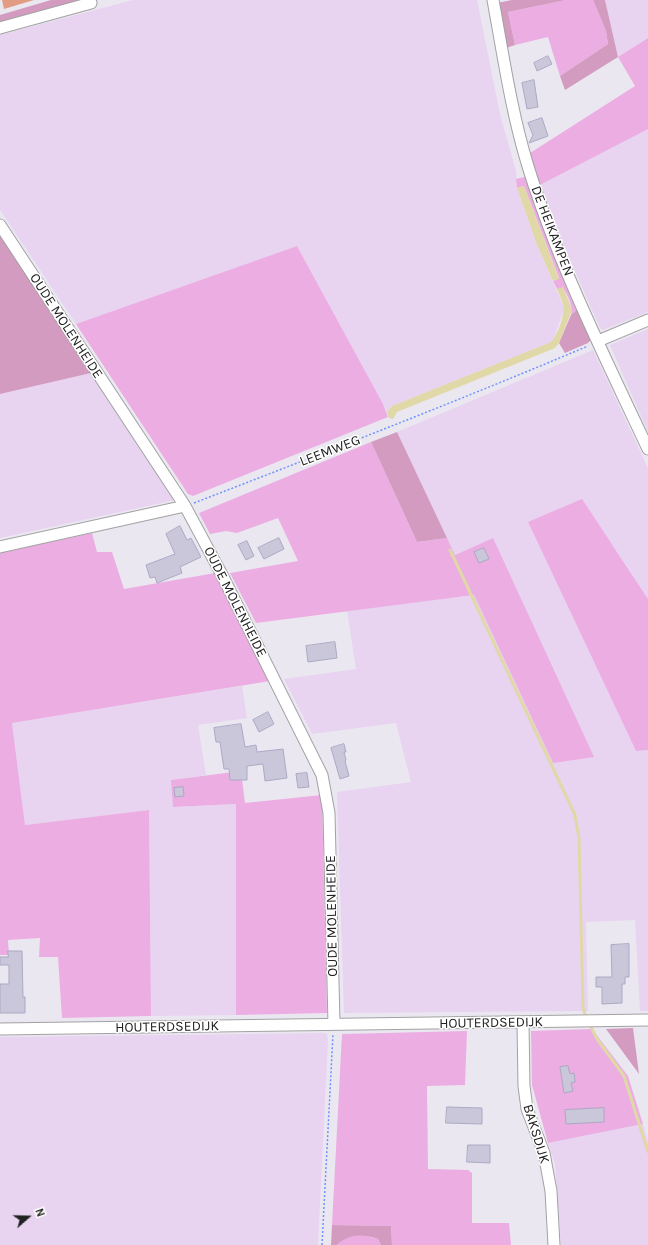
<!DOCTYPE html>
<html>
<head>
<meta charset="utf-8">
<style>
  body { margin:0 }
  #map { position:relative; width:648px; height:1245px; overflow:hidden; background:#ebe7f1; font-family:Karla,sans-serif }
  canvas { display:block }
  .north { position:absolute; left:8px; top:1197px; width:40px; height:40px; -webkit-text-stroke:3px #fff; paint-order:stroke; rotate:70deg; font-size:11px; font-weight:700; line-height:16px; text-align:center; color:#212121 }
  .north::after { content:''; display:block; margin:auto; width:14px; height:18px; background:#212121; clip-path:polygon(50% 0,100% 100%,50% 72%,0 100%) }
</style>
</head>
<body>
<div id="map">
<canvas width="648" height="1245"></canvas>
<div class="north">N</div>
</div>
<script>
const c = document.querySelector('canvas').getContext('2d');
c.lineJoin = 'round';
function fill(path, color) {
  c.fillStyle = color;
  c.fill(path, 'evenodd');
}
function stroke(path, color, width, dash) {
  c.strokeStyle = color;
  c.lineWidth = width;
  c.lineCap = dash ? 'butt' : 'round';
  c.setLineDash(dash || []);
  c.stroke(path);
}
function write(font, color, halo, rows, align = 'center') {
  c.font = font + ' Karla,sans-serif';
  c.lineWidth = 3;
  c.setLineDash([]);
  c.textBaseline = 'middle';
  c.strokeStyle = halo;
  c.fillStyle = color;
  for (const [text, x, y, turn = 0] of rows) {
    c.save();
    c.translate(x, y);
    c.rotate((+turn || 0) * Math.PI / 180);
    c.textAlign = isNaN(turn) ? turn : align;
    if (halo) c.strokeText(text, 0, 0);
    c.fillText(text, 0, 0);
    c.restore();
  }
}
fill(new Path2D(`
  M133 0H477L500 114 516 171 517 188 537 245 563 305V312L554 338 551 342 392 406 387 412 297 246 76 324 0 210V35Z
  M605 0H648V38L618 57Z
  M648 129V312L603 330 600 328 558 233 540 185Z
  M648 329V432L610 345Z
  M593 350 648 468V599L612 544 528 522 636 751 648 750V1011H640L635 920 586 922 588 1011 344 1013 337 792 411 782 396 723 312 734 284 679 356 669 347 611 474 595 553 763 493 538 455 555 397 432Z
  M91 373 175 500 0 538V394Z
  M242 686 247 718 198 725 206 775 172 780 173 807 236 804V1015L151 1016 149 810 25 825 12 723Z
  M324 1033 327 1034 328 1040 318 1245H0V1037Z
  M643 1124 648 1141V1245H561L555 1164 548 1143Z`), '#e8d3f0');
fill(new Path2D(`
  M566 0H593L606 31 608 44 560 76 548 37 515 45 508 12Z
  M648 38V129L540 185 530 153 635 86 618 57Z
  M529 176 580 307 571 315C573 306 568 296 563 288L557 289 553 281 559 278 524 186 517 188 516 179Z
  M297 246 383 404 388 417 193 496 188 494 76 324Z
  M371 442 417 542 447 538 455 555 493 538 594 757 553 763 474 595 256 623 230 573 298 561 278 518 237 533 226 531 210 534 199 513Z
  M582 499 648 599V750L636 751 528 522Z
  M92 533 97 552H112L124 589 215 573 270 681 12 723 25 825 149 810 151 1016 62 1018 58 957H39L40 938 8 940 9 955H0V553Z
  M241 771 245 803 322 795 327 1013 236 1015V804L173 807 171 780Z
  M592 1029 628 1076 643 1124 548 1143 532 1085 531 1031Z
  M467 1031 465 1085 427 1086 428 1169 468 1170 472 1173V1223H509L511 1245H392L391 1226 332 1225 342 1034Z
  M362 1235 378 1239 381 1245H337L346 1236Z`), '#ecade3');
fill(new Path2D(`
  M51 0H80L0 22V15Z
  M512 0H566L508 12 515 45 506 48 497 3Z
  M593 0H605L618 57 565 90 560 76 608 44 606 31Z
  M0 235 91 373 0 394Z
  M580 307 593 337 588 343 565 353 559 343 571 315Z
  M397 432 447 538 417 542 371 442Z
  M633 1028 639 1074 606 1029Z
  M332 1225 391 1226 392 1245H381L378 1239C363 1234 349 1233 337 1245H331Z`), '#d29bbf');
fill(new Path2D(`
  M2 0H34L4 9Z`), '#e29c84');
fill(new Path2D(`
  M524 186 559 279 553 281 537 245 517 188Z
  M563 287 572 310 559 343 555 348 397 412 393 419 389 418 387 412 392 406 551 342C558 334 565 316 563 305 562 300 559 294 557 289Z`), '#e0d8a7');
stroke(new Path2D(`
  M450 550 575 815 579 838 583 1008 586 1017
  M591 1027 597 1039 624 1076 648 1152`), '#e0d8a7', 3);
const building = new Path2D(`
  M548 56 552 64 537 71 534 63Z
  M534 80 538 107 527 109 522 83Z
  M542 118 548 136 529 143 533 135 528 123Z
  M180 526 187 540 191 538 201 557 180 567 182 573 157 583 155 577 150 578 146 565 175 554 166 534Z
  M279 538 284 549 264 559 258 548Z
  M247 541 254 556 246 560 238 545Z
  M484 548 489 559 479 563 474 552Z
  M335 642 337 658 308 662 306 646Z
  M268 712 274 724 259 732 253 720Z
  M241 724 245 747 256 745 257 752 283 749 287 778 265 781 263 764 247 766V780H230L229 769H224L220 742H216L214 728Z
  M344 744 346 752H344L346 760 345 761 349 776 340 779 331 748Z
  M307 773 309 787 298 788 296 774Z
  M183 787 184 796 175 797 174 788Z
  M629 944V977H625V984H622V1003L602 1004V987H596V977H612L611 945Z
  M8 951H22L23 997H25V1013H0V984H9V965H0V957H8Z
  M568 1066 570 1074 574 1073 575 1082 571 1083 573 1091 564 1093 560 1067Z
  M447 1107 482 1108V1124L446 1123Z
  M604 1108V1122L566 1124 565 1110Z
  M468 1145H490V1163L467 1162Z`);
fill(building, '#c9c7d9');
stroke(building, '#aba9c4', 1);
const minor = new Path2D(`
  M493 0C503 54 511 110 527 163 557 262 604 355 648 449
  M0 28 91 3
  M0 225 185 506 221 573 322 775 329 813 334 1024
  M598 341 648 320
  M0 547 185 506
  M523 1023 524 1086 527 1109 544 1153 551 1191 554 1245
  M0 1029 648 1020`);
stroke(minor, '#a2a2a2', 13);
stroke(new Path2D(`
  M194 503C326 452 458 401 588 346
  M322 1245 333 1034`), '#6d92fd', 1.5, [2, 2]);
stroke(minor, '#fff', 11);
write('14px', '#212121', '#fff', [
  ["DE HEIKAMPEN",552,231,69],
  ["OUDE MOLENHEIDE",66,326,57],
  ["LEEMWEG",330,451,-21],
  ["OUDE MOLENHEIDE",235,602,63],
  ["OUDE MOLENHEIDE",332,916,-91],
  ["HOUTERDSEDIJK",491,1023,-1],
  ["HOUTERDSEDIJK",167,1027,-1],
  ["BAKSDIJK",536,1134,73]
]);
</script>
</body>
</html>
